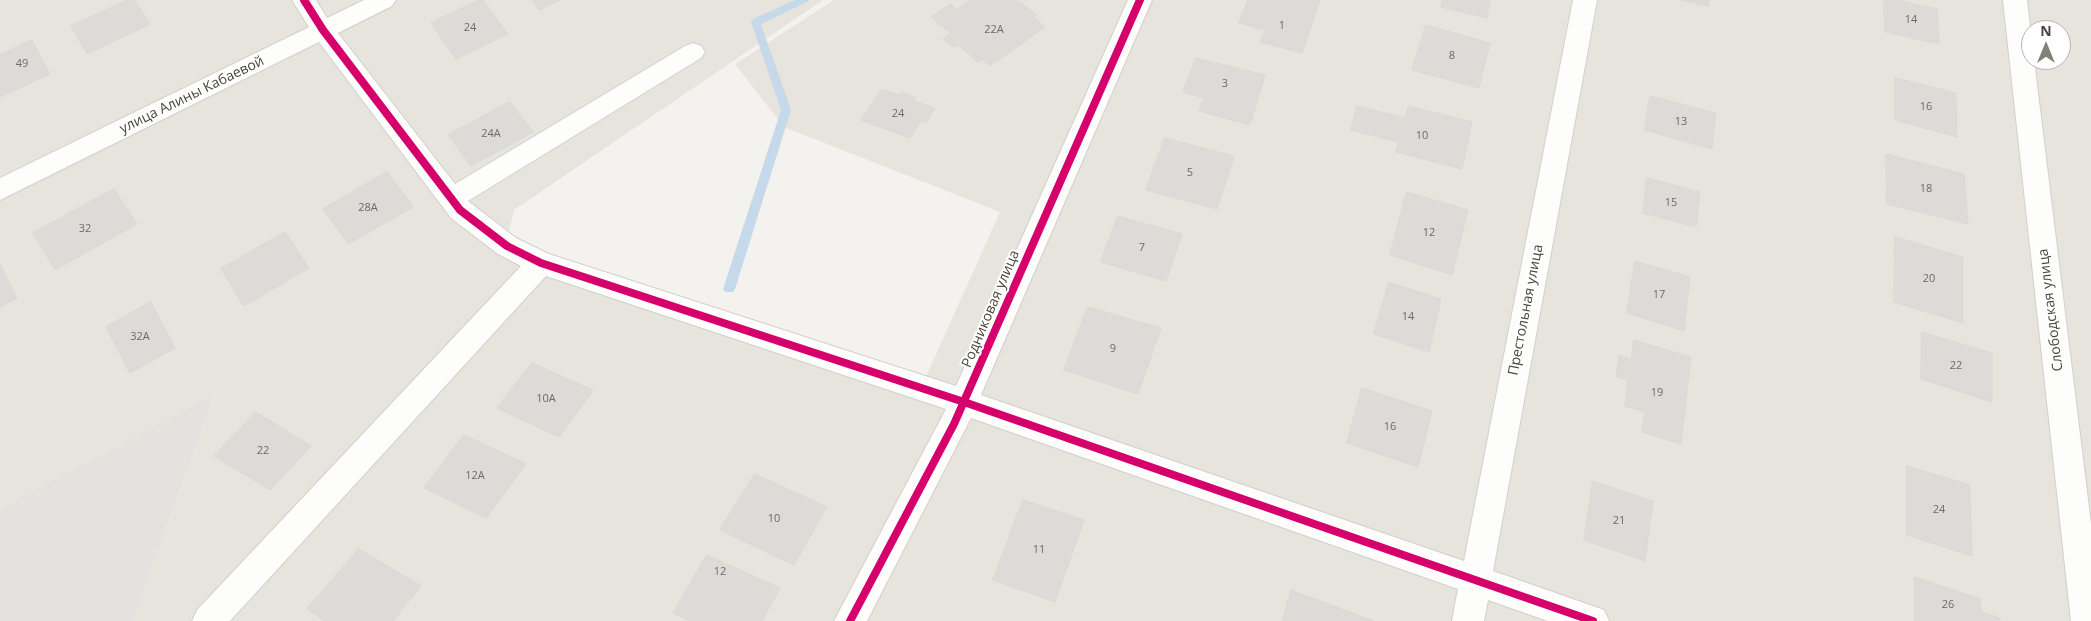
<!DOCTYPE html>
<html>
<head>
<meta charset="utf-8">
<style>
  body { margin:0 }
  #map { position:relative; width:2091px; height:621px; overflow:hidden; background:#f3f2ee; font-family:"Open Sans",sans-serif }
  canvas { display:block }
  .north { position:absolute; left:2021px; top:20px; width:50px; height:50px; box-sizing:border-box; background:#fff; border:1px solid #b6b4b1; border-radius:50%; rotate:0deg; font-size:14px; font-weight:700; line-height:20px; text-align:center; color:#48443b }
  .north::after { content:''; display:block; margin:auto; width:18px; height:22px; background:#84817a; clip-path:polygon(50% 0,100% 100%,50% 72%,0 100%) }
</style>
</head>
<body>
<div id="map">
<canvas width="2091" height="621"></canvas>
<div class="north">N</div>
</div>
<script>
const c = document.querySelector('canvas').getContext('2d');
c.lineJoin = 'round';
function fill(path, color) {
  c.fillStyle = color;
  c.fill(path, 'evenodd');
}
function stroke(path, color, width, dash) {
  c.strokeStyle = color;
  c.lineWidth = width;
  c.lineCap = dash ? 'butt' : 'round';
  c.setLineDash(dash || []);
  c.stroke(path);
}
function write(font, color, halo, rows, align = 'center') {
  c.font = font + ' "Open Sans",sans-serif';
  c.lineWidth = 4;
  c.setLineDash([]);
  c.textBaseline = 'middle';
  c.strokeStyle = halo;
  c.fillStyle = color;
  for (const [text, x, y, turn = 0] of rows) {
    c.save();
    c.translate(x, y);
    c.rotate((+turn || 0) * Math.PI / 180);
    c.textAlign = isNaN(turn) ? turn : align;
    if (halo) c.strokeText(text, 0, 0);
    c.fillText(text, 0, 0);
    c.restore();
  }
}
fill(new Path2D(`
  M0 0H823L514 210 506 244 924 381 1000 212 784 127 735 64 834 0H2091V621H133L215 396 0 508ZM2031 30H2061V60H2031Z`), '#e6e4dd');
fill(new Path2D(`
  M215 395 133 621H0V508Z`), '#e4e2de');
fill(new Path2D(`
  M795 0H809L807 2 761 24 791 110 735 289 733 292H725L723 289 781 110 751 22 753 19Z`), '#c5d9ea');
const building = new Path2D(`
  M128 0H135L150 24 87 54 71 26Z
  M479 0H483L508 34 456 59 431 23Z
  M532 0H560L540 10Z
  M970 0H1017L1037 15 1033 17 1045 27 990 66 982 59 978 62 958 45 953 47 943 39 951 33 931 17 950 4 957 9Z
  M1248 0H1320L1302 53 1260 42 1265 30 1239 23Z
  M1443 0H1490L1487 18 1441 7Z
  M1681 0H1709L1708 6Z
  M1884 0H1897L1937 9 1939 44 1885 32Z
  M1426 25 1490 43 1479 88 1412 70Z
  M32 40 50 74 0 97V55Z
  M1196 58 1265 75 1250 125 1199 111 1204 98 1183 92Z
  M1895 78 1956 93 1957 137 1895 120Z
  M882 89 900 95 902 92 916 98 914 101 935 108 926 123 921 121 910 138 861 120Z
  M1650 96 1716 113 1712 149 1645 130Z
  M510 102 533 132 471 166 448 135Z
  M1357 106 1405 118 1408 106 1472 122 1462 169 1396 152 1398 142 1351 130Z
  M1165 138 1234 156 1217 209 1146 190Z
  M1886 154 1964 174 1968 224 1887 204Z
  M387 172 413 207 348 244 323 209Z
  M1647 178 1700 192 1696 227 1643 213Z
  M114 189 137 224 55 270 33 233Z
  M1407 192 1468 210 1452 275 1390 255Z
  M1118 216 1182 234 1166 281 1101 262Z
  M285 232 309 268 244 306 221 269Z
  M1895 237 1963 257V323L1894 302Z
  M1635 261 1690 277 1684 331 1627 313Z
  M0 264 17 298 0 307Z
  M1389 282 1441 299 1429 352 1374 334Z
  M151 302 175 348 130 373 106 327Z
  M1088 307 1161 328 1138 394 1064 370Z
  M1922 332 1992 353V402L1921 379Z
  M1634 340 1691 357 1681 444 1642 432 1645 412 1625 406 1628 380 1616 377 1619 355 1631 359Z
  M532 363 593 390 559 437 497 408Z
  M1362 388 1432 411 1418 467 1347 443Z
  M256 412 311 446 270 490 214 456Z
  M464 435 526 464 486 518 424 488Z
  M1907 466 1970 485 1972 556 1907 535Z
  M755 474 827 507 794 565 720 530Z
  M1593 481 1653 501 1645 561 1584 540Z
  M1023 500 1084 520 1055 602 993 580Z
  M359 549 421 586 393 621H325L307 609Z
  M707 555 780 588 762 621H690L673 613Z
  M1915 577 1981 599V612L2000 618V621H1915Z
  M1291 590 1374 621H1283Z`);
fill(building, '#dcdbd7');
stroke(building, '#dbd9d4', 1);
const minor = new Path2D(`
  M292 0H316L327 18 364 0H396L392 6 338 33 455 184 685 46 693 43 701 46 705 52 701 58 468 201 516 238 549 254 956 386 1128 0H1152L981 395 1464 561 1573 0H1597L1493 571 1604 610 1609 621H1548L1488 600 1484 621H1452L1458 589 971 418 867 621H834L946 409 546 276 230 621H192L197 610 521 266 498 254 451 218 319 42 0 200V178L309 27Z
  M2003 0H2027L2031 36V60H2034L2091 524V621H2071Z`);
stroke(minor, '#d1d0cc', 2);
fill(minor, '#fdfdfc');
stroke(new Path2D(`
  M304 0 323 30 460 210 507 246 541 263 964 402 1593 621
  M850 621 954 424 1140 0`), '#d6006c', 8);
write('11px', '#6e6a63', null, [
  ["14",1911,20],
  ["1",1282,26],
  ["24",470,28],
  ["22А",994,30],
  ["8",1452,56],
  ["49",22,64],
  ["3",1225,84],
  ["16",1926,107],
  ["24",898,114],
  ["13",1681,122],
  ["24А",491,134],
  ["10",1422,136],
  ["5",1190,173],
  ["18",1926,189],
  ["15",1671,203],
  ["28А",368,208],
  ["32",85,229],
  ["12",1429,233],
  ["7",1142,248],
  ["20",1929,279],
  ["17",1659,295],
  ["14",1408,317],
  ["32А",140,337],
  ["9",1113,349],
  ["22",1956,366],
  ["19",1657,393],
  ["10А",546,399],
  ["16",1390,427],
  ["22",263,451],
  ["12А",475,476],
  ["24",1939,510],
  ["10",774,519],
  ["21",1619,521],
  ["11",1039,550],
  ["12",720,572],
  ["26",1948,605]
]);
write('14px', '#48443b', '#fff', [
  ["улица Алины Кабаевой",192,95,-26],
  ["Родниковая улица",991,309,-67],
  ["Престольная улица",1526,310,-79],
  ["Слободская улица",2051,310,-97]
]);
</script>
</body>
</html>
